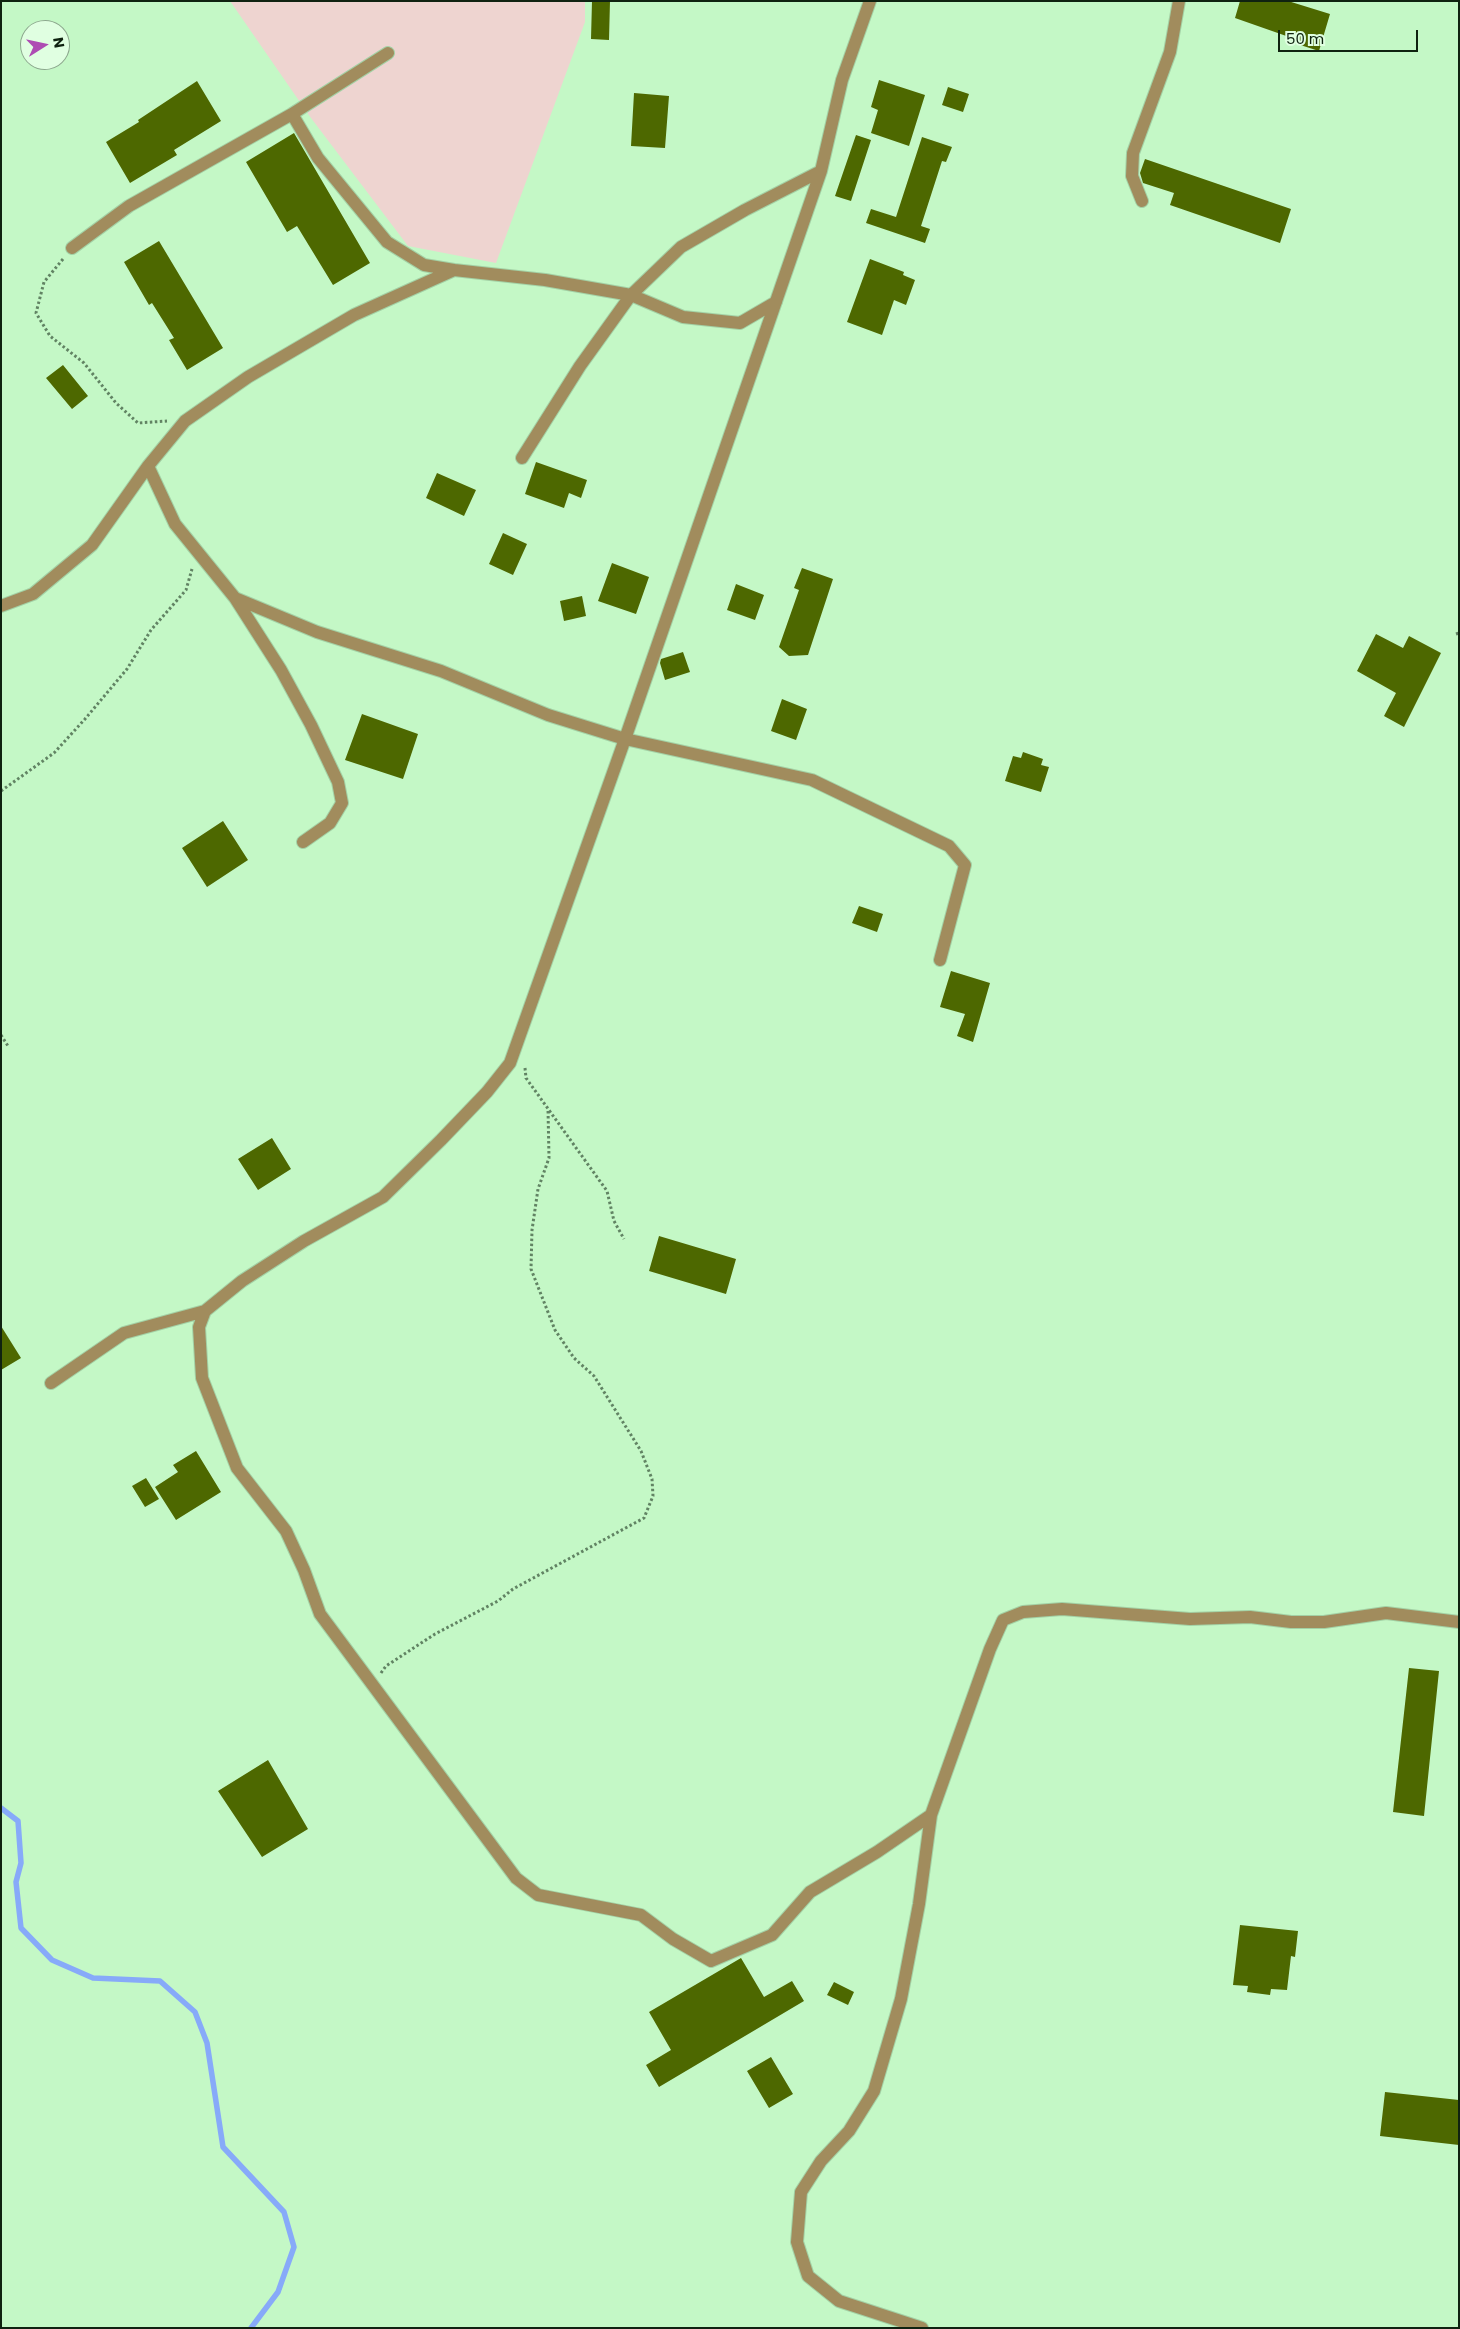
<!DOCTYPE html>
<html>
<head>
<meta charset="utf-8">
<style>
  body { margin:0 }
  #map { position:relative; width:1460px; height:2329px; overflow:hidden; background:#c4f8c6; font-family:Poppins,sans-serif }
  canvas { display:block }
  .frame { position:absolute; inset:0; border:2px solid #0f2210; pointer-events:none }
  .north { position:absolute; left:20px; top:20px; width:50px; height:50px; box-sizing:border-box; background:#e0ffe1; border:1px solid #8ca78d; border-radius:50%; rotate:80deg; font-size:14px; font-weight:700; line-height:20px; text-align:center; color:#0f2210 }
  .north::after { content:''; display:block; margin:auto; width:18px; height:22px; background:#ae4cb3; clip-path:polygon(50% 0,100% 100%,50% 72%,0 100%) }
  .scale { position:absolute; left:1278px; top:30px; width:140px; height:22px; box-sizing:border-box; border:2px solid #0f2210; border-top:0; padding-left:6px; font-size:15px; line-height:18px; white-space:nowrap; color:#0f2210; -webkit-text-stroke:4px #e0ffe1; paint-order:stroke }
</style>
</head>
<body>
<div id="map">
<canvas width="1460" height="2329"></canvas>
<div class="frame"></div>
<div class="north">N</div>
<div class="scale">50 m</div>
</div>
<script>
const c = document.querySelector('canvas').getContext('2d');
c.lineJoin = 'round';
function fill(path, color) {
  c.fillStyle = color;
  c.fill(path, 'evenodd');
}
function stroke(path, color, width, dash) {
  c.strokeStyle = color;
  c.lineWidth = width;
  c.lineCap = dash ? 'butt' : 'round';
  c.setLineDash(dash || []);
  c.stroke(path);
}
fill(new Path2D(`
  M230 1H585V22L496 263 408 246 311 118Z`), '#eed4d0');
stroke(new Path2D(`
  M1 1808 18 1821 21 1863 16 1882 21 1928 52 1960 93 1978 160 1981 195 2012 207 2043 223 2147 284 2212 294 2247 278 2292 251 2328`), '#87aaf9', 5.5);
fill(new Path2D(`
  M592 1H610L609 40 591 39Z
  M1240 1H1288L1330 14 1319 51 1291 42 1292 38 1235 18Z
  M879 80 925 95 909 146 871 133 878 110 871 107Z
  M197 81 221 121 174 150 177 155 130 183 106 142 139 122 138 120Z
  M948 87 969 94 963 112 942 105Z
  M634 93 669 96 665 148 631 146Z
  M294 133 370 263 333 285 297 226 287 232 246 162Z
  M856 135 871 140 851 201 835 196Z
  M922 137 952 147 946 162 942 161 921 226 930 229 925 243 866 223 871 209 896 217Z
  M1145 159 1291 209 1280 243 1170 205 1174 193 1143 183 1140 173Z
  M159 241 223 348 187 370 169 340 174 338 152 303 149 305 124 262Z
  M870 259 904 272 903 275 915 280 906 305 894 300 882 335 847 322Z
  M63 365 88 396 72 409 46 378Z
  M536 462 587 480 581 498 569 493 564 508 525 494Z
  M437 473 476 490 464 516 426 498Z
  M503 533 527 544 513 575 489 564Z
  M612 563 649 577 636 614 598 601Z
  M802 568 833 579 808 655 789 656 779 647 799 590 794 588Z
  M736 584 764 595 755 620 727 610Z
  M582 596 586 616 564 621 560 601Z
  M1376 634 1403 648 1409 636 1441 653 1404 727 1384 716 1396 693 1357 671Z
  M683 652 690 672 665 680 660 663 661 659Z
  M782 699 807 709 796 740 771 731Z
  M362 714 418 734 403 779 345 760Z
  M1023 752 1043 759 1041 765 1049 767 1041 792 1005 781 1013 756 1021 758Z
  M223 821 248 860 207 887 182 848Z
  M859 906 883 914 877 932 852 923Z
  M951 971 990 983 973 1042 957 1036 965 1014 940 1007Z
  M272 1138 291 1169 258 1190 238 1159Z
  M659 1236 736 1259 726 1294 649 1271Z
  M1 1326 21 1358 1 1370Z
  M196 1451 221 1492 176 1520 155 1487 178 1472 173 1465Z
  M146 1478 159 1499 145 1507 132 1486Z
  M1409 1668 1439 1671 1424 1816 1393 1812Z
  M268 1760 308 1829 262 1857 218 1791Z
  M1240 1925 1298 1931 1295 1957 1291 1956 1287 1990 1271 1989 1270 1995 1247 1992 1248 1986 1233 1985Z
  M741 1958 764 1997 792 1981 804 2001 659 2087 646 2065 671 2050 649 2012Z
  M834 1982 854 1992 848 2005 827 1995Z
  M771 2057 793 2094 769 2108 747 2071Z
  M1385 2092 1459 2100V2145L1380 2136Z`), '#4d6800');
const minor = new Path2D(`
  M870 1 842 80 821 171 625 739 510 1063 487 1092 441 1140 383 1197 304 1241 242 1281 205 1311 199 1327 202 1378 237 1468 286 1531 304 1570 320 1614 516 1878 538 1895 641 1915 673 1939 711 1961 772 1935 810 1892 877 1852 931 1815
  M292 114 318 158 387 242 424 265 454 270
  M1142 201 1132 176 1133 153 1170 52 1179 1
  M72 248 129 206 292 114 388 53
  M522 458 580 366 631 295 681 247 745 210 821 171
  M235 598 317 632 441 671 548 715 625 739 812 780 949 846 965 865 940 960
  M1 606 33 594 92 545 148 466
  M303 842 330 823 342 803 338 782 311 725 281 670 235 598 175 524 148 466 185 421 248 377 354 315 454 270 545 280 631 295 683 317 740 323 776 302
  M51 1383 124 1333 205 1311
  M922 2328 839 2301 808 2276 797 2242 801 2192 821 2161 849 2131 874 2091 901 1999 919 1904 931 1815 990 1649 1003 1620 1023 1612 1062 1609 1190 1619 1250 1617 1291 1622H1324L1386 1613 1459 1622`);
stroke(minor, '#a3d1a5', 14);
stroke(new Path2D(`
  M63 259 44 282 36 313 50 336 84 363 116 403 138 423 167 421
  M1456 634 1459 633
  M1 791 54 753 85 719 127 669 151 630 186 590 192 569
  M1 1035 8 1046
  M525 1068 526 1078 607 1191 614 1221 624 1239
  M381 1673 386 1666 435 1634 498 1601 513 1589 644 1518 653 1496 652 1479 641 1451 594 1376 574 1358 555 1330 531 1269 532 1230 538 1189 549 1158 548 1109`), '#618363', 3, [2.5, 2.5]);
stroke(minor, '#a18c5d', 12);
</script>
</body>
</html>
